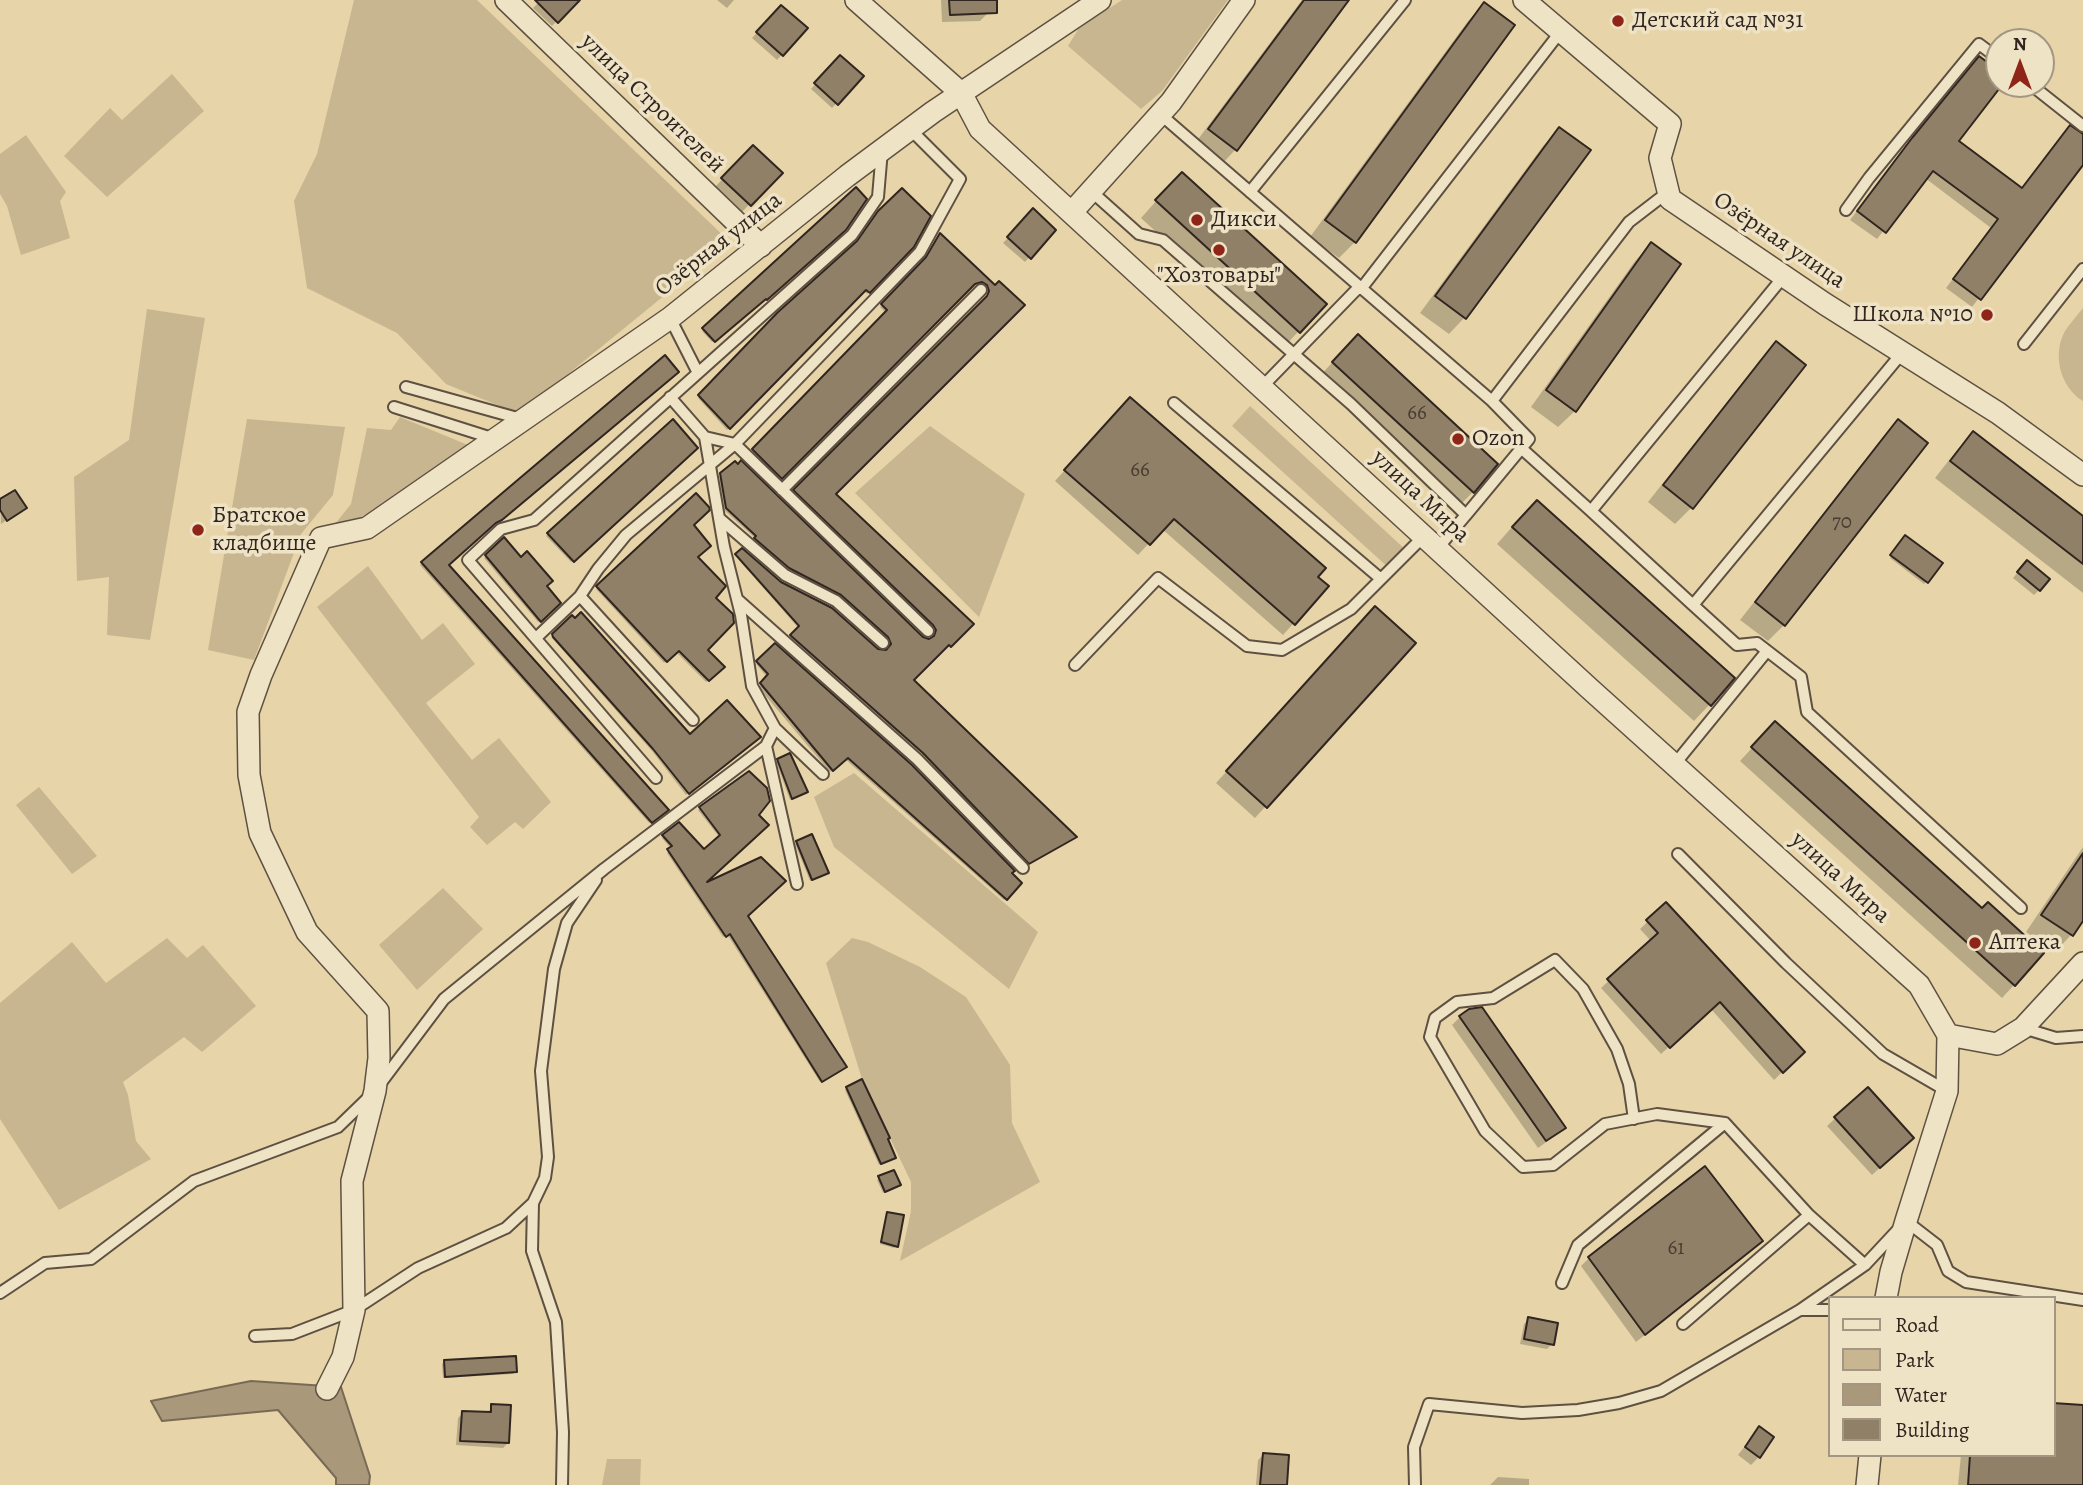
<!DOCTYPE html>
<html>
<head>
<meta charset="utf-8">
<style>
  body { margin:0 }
  #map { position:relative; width:2083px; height:1485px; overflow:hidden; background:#e7d4a8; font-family:Alegreya,serif }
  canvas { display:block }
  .legend { position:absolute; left:1828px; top:1296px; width:228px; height:161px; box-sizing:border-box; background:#efe3c6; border:2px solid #a39784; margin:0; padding:9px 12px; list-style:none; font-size:21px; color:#312520 }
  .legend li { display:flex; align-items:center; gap:14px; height:35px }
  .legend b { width:35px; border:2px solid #a39784 }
  .north { position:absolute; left:1985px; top:28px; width:70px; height:70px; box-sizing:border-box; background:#efe3c6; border:2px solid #a39784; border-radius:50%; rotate:0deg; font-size:19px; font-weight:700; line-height:28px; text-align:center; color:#312520 }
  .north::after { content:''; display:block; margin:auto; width:24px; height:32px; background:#8f2418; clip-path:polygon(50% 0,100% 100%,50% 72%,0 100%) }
</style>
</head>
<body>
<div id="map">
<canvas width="2083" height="1485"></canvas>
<ul class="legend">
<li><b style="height:9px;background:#efe3c6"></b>Road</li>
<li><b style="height:19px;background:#c8b691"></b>Park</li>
<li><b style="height:19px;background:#a9987a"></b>Water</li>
<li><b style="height:19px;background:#908067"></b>Building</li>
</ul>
<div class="north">N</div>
</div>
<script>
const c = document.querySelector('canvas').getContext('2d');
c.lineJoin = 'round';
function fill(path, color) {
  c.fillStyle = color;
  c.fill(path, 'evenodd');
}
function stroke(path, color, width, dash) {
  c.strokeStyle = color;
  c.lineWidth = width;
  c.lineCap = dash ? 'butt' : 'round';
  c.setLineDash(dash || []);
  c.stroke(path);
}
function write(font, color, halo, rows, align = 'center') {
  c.font = font + ' Alegreya,serif';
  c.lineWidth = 7;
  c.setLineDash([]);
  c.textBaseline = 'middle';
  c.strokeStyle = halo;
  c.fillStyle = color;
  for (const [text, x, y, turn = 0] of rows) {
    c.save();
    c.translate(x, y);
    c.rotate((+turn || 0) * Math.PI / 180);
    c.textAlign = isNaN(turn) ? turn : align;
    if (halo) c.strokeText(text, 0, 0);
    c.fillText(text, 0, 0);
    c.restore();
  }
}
fill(new Path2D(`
  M354 0H477L730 242 519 414 446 384 397 333 307 288 294 201 317 154Z
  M1122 0H1228L1162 91 1141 109 1068 46 1079 28Z
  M172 74 204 111 107 197 64 156 110 108 122 120Z
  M26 135 66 192 60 201 70 238 21 255 7 206 0 194V154Z
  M2083 308V401C2060 387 2052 354 2065 331 2070 323 2077 316 2083 308Z
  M147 309 205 318 150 640 107 635 109 577 77 581 74 477 129 440Z
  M1250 406 1407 551 1390 569 1232 426Z
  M400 417 468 445 382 506 327 534 351 504 367 428 391 430Z
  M247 419 345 427 333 495 301 534 254 660 208 650Z
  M930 426 1025 494 979 617 855 493Z
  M368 566 422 640 443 623 475 664 426 703 472 760 499 738 551 802 523 829 515 822 487 845 470 827 479 817 317 607Z
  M854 773 1038 932 1009 989 834 847 814 797Z
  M39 787 97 856 72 874 16 805Z
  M443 888 483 929 417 990 379 945Z
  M167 938 187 958 203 945 256 1006 202 1052 184 1037 123 1082 128 1095 136 1141 151 1159 59 1210 0 1119V1003L72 942 106 983Z
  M852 938 868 942 920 967 966 997 1010 1065 1012 1123 1040 1182 900 1261 911 1211V1182L862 1079 826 963Z
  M607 1459H641L640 1485H602Z`), '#c8b691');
const water = new Path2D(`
  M251 1381 341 1387 370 1476 369 1485H336V1478L278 1410 162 1421 151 1401Z`);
fill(water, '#a9987a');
stroke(water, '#796a56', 2);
fill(new Path2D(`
  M541 0H577L552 26 533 8Z
  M717 0H734L727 8Z
  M941 0H987L988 13 980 21 942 22Z
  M1302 0H1347L1236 149 1220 166 1193 146Z
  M1484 4 1355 242 1339 258 1310 237 1468 21Z
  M781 7 805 29 777 60 752 38Z
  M840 57 861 76 832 108 811 89Z
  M1999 73 2000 84 1957 142 2021 190 2070 128 2083 135V162L1972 307 1946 288 1991 228 1925 178 1877 239 1850 220 1905 148Z
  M1559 129 1465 317 1449 334 1420 313 1543 146Z
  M753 147 780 173 741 213 715 187Z
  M856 190 845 229 765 301 763 299 712 342 702 331Z
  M1166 190 1324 304 1283 348 1141 218Z
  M1033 211 1054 230 1025 262 1003 243Z
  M938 237 995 287 834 494 971 624 948 647 946 645 912 680 1073 839 1027 865 921 755 789 638 799 629 735 556 804 634 780 583 878 651 886 652 890 647 887 639 839 596 787 570 754 541 756 539 724 510 719 477 735 463 927 641 933 639 935 635 932 627 793 493 985 300 988 295 985 287 980 283 971 286 779 479 751 452 886 313 880 307 924 261Z
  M1651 245 1575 411 1558 427 1531 407 1635 261Z
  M912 246 867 294 863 290 727 430 698 398 779 313Z
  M1777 344 1691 508 1675 524 1648 502 1760 360Z
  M1341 353 1473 492 1457 508 1317 379Z
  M665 357 675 373 498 522 492 525 447 565 666 810 649 823 420 565Z
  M1119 410 1327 586 1283 635 1162 529 1138 555 1055 481Z
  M1898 421 1784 625 1768 641 1740 620 1882 438Z
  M672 422 696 448 571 562 546 536Z
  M1973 433 2083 518V593L1935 478 1957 450Z
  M696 495 691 525 695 557 714 598 706 650 723 667 706 682 676 652 664 663 596 589Z
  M0 501 24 508 1 524Z
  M1520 518 1710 704 1694 721 1497 544Z
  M1905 538 1940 564 1924 584 1890 558Z
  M504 540 559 603 538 622 484 558Z
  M2022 567 2039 590 2034 595 2013 578Z
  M572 617 690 737H758L686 795 652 751 551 637Z
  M1365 619 1414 643 1255 818 1216 783Z
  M775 645 1020 883 1004 900 845 759 830 772 759 688 767 677 756 664Z
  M1763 736 2014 985 2002 998 1740 761Z
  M778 760 804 793 790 800 776 762Z
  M749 773 700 886 746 916 843 1069 820 1082 727 934 723 937 667 853 671 849 662 838 679 824 703 851 720 838 698 810Z
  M797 842 825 874 810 881 795 844Z
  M2083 847V918L2071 935 2055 952 2026 932Z
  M1666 904 1803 1052 1774 1080 1711 1009 1661 1054 1601 988 1651 941 1640 929Z
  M1460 1017 1564 1127 1556 1135 1538 1148 1452 1025Z
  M847 1088 887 1139 892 1159 879 1165 845 1090Z
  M1867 1089 1904 1146 1872 1175 1827 1126Z
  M893 1172 899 1185 883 1193 877 1180Z
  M887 1214 896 1246 894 1248 880 1244Z
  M1753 1249 1636 1342 1581 1266 1589 1258Z
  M1529 1319 1552 1344 1547 1349 1520 1344 1524 1324Z
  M444 1362 515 1372 513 1374 443 1378 442 1364Z
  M492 1406 508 1443 503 1448 456 1445 458 1418 463 1413 487 1414Z
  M2083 1407V1485H1958L1961 1455H2053Z
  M1759 1428V1457L1751 1465 1738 1455Z
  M1263 1455 1285 1485H1256L1258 1460Z
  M1498 1477 1529 1479V1485H1490Z`), '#0003');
const building = new Path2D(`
  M535 0H580L558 23Z
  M949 0H997V13L950 15Z
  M1304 0H1349L1237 151 1208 129Z
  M1484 2 1515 25 1356 243 1325 220Z
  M781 5 808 28 783 56 756 32Z
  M840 55 864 76 838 105 814 83Z
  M1979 56 1999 71V89L1959 141 2022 188 2070 125 2083 134V165L1981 300 1953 279 1998 219 1933 171 1886 233 1857 211 1912 138Z
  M1559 127 1591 150 1466 319 1435 296Z
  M753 145 783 173 751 206 721 178Z
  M1182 172 1327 304 1300 333 1155 200Z
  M856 187 867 199 846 230 767 300 766 299 715 342 702 328Z
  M902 188 931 216 914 247 870 293 866 290 730 429 698 395 778 312 857 241 878 211Z
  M1033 208 1056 230 1031 259 1007 237Z
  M940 233 995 285 999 281 1025 305 836 494 974 624 951 647 949 645 914 680 1077 837 1029 864 923 753 790 635 799 626 735 554 742 548 781 582 832 608 878 649 886 650 891 644 888 637 841 595 789 568 754 538 756 536 726 508 720 473 735 461 738 464 741 460 923 637 929 639 934 636 936 630 933 625 793 490 987 296 989 291 987 285 982 282 975 284 782 479 752 449 887 310 881 304 926 257Z
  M1651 242 1681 264 1576 412 1546 390Z
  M1358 334 1498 464 1474 493 1332 362Z
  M1776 341 1806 365 1693 509 1663 485Z
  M665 355 679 372 502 520 496 523 449 565 669 810 652 823 421 562Z
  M1130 397 1326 568 1318 577 1329 586 1295 625 1174 519 1150 545 1064 470Z
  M673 419 698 448 574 562 547 533Z
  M1898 419 1928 443 1785 626 1755 602Z
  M1973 431 2083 516V564L1950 461Z
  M15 490 27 508 7 521 0 510V499Z
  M696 493 709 507 710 510 694 525 711 546 698 557 726 586 716 598 733 614 734 623 708 650 725 667 709 681 679 651 667 662 596 586Z
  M1537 500 1735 678 1711 706 1512 527Z
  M1905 535 1943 563 1928 583 1890 555Z
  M504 537 521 557 527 551 553 581 547 586 561 603 541 622 485 555Z
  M2027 560 2050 579 2040 591 2017 572Z
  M1375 606 1416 643 1267 808 1226 771Z
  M581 612 690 734 727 700 761 737 689 794 653 749 553 637 552 634 572 615 575 618Z
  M775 643 912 765 1015 871 1012 873 1022 883 1007 900 848 758 833 771 760 683 768 674 756 661Z
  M1775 721 1982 908 1988 902 2044 953 2015 986 1751 747Z
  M790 753 808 792 792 799 777 759Z
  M749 771 767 788 770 801 759 815 769 825 707 882 761 857 786 881 748 916 847 1067 822 1082 730 934 726 937 667 849 672 846 662 835 679 822 704 849 720 835 699 807Z
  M812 834 829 873 812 880 796 841Z
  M2083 853V921L2073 936 2041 915Z
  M1666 902 1805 1052 1783 1073 1720 1002 1670 1048 1607 979 1658 933 1646 920Z
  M1482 1007 1566 1128 1546 1141 1459 1016 1469 1009Z
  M862 1079 890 1138 888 1139 896 1158 881 1164 846 1087Z
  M1868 1087 1914 1138 1880 1168 1834 1117Z
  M1705 1166 1763 1241 1645 1335 1588 1257Z
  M894 1170 901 1185 885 1192 878 1176Z
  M887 1212 904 1215 898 1247 881 1242Z
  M1528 1317 1558 1323 1554 1345 1524 1339Z
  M516 1356 517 1372 445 1377 444 1360Z
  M2053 1403 2083 1405V1485H1968L1970 1455H2053Z
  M491 1404 511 1405 509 1443 460 1441 462 1411 491 1412Z
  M1759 1426 1774 1437 1760 1458 1745 1447Z
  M1263 1453 1289 1455 1287 1485H1260Z`);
fill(building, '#908067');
stroke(building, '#312520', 2);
const service = new Path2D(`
  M2030 84 2083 126
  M1160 114 1492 401 1529 439 1466 515
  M1091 191 1139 234 1163 240 1351 404 1466 515 1437 549
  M1250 192 1405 0
  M1846 210 1869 178 1979 44 1999 59
  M1361 289 1561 31
  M670 318 698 373
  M2024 344 2083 269
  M406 387 521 419
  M1262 387 1359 287
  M670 397 705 437 735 444 928 631
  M1492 401 1629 222 1668 192
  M1174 403 1381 579
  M394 407 495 439
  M1521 448 1591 511 1784 276
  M782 490 981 290
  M1591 511 1693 605 1902 353
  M719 518 785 575 836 601 883 643
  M580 596 693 720
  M737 599 917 759 1023 868
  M1693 605 1737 645 1757 643 1801 677 1807 712 2021 908
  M536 638 580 596 598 569 626 535 735 444 920 252 960 179 910 129
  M1075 665 1158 578 1247 646 1282 650 1351 609 1424 536
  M775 728 823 774
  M766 746 797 884
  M1674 765 1767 651
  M656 778 468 560 501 529 534 520 852 235 878 197 882 150
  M1678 854 1786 963 1883 1054 1947 1091
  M2023 1028 2056 1038 2083 1036
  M380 1084 444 999 604 869 766 746 775 728 752 686 741 615 724 547 705 437
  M1634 1119 1629 1084 1617 1049 1583 989 1555 960 1493 998 1457 1002 1435 1018 1430 1037 1485 1131 1523 1167 1553 1165 1605 1124 1657 1114 1725 1123
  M533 1203 532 1251 556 1322 563 1432 562 1485
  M1562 1283 1578 1245 1725 1123 1809 1215
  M0 1293 45 1263 91 1259 194 1181 338 1127 370 1096
  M1800 1310H1829
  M1683 1324 1809 1215 1865 1265
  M255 1336 292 1334 354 1310 418 1268 506 1228 533 1203 545 1178 548 1157 541 1071 554 969 567 923 596 880
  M1415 1485 1414 1447 1429 1404 1522 1413 1578 1410 1619 1403 1661 1391 1800 1310 1865 1265 1906 1221 1937 1245 1948 1271 1966 1282 2083 1300`);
const minor = new Path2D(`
  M506 0 761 246
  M856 0 961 93 980 129 1590 689 1919 985 1948 1035
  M1524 0 1670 124 1660 158 1670 199 1825 304 1998 413 2083 475
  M1072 212 1171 102 1244 0
  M1948 1035 1997 1044 2023 1028 2083 963
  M1886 1298 1891 1272 1906 1221 1947 1091 1948 1035
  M327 1389 343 1357 354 1310 352 1181 375 1091 379 1058 378 1011 307 932 260 833 249 775 248 712 261 675 321 538 367 528 670 318 847 176 933 112 1100 0
  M1867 1485 1870 1455`);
stroke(service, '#5e5142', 14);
stroke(minor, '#5e5142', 24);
stroke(service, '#efe3c6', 10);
stroke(minor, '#efe3c6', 21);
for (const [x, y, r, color] of [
  [1618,21,7,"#8f2418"],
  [1197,220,7,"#8f2418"],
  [1219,250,7,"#8f2418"],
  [1987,315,7,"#8f2418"],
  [1458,439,7,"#8f2418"],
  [198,530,7,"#8f2418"],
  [1975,943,7,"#8f2418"]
]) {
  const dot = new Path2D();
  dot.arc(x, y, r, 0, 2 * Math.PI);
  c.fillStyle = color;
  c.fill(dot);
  stroke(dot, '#efe3c6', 2.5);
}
write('21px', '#493c32', null, [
  ["66",1417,414],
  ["66",1140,471],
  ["70",1842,523],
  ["61",1676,1249]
]);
write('24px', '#312520', '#efe3c6', [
  ["Детский сад №31",1632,21],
  ["Дикси",1211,220],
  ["\"Хозтовары\"",1219,276,"center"],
  ["Школа №10",1973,315,"right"],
  ["Ozon",1472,439],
  ["Братское",212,516],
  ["кладбище",212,544],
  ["Аптека",1989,943]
], 'left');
write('24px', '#312520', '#efe3c6', [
  ["улица Строителей",652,104,44],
  ["Озёрная улица",1779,241,34],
  ["Озёрная улица",719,245,-38],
  ["улица Мира",1420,497,43],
  ["улица Мира",1840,878,42]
]);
</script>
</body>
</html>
